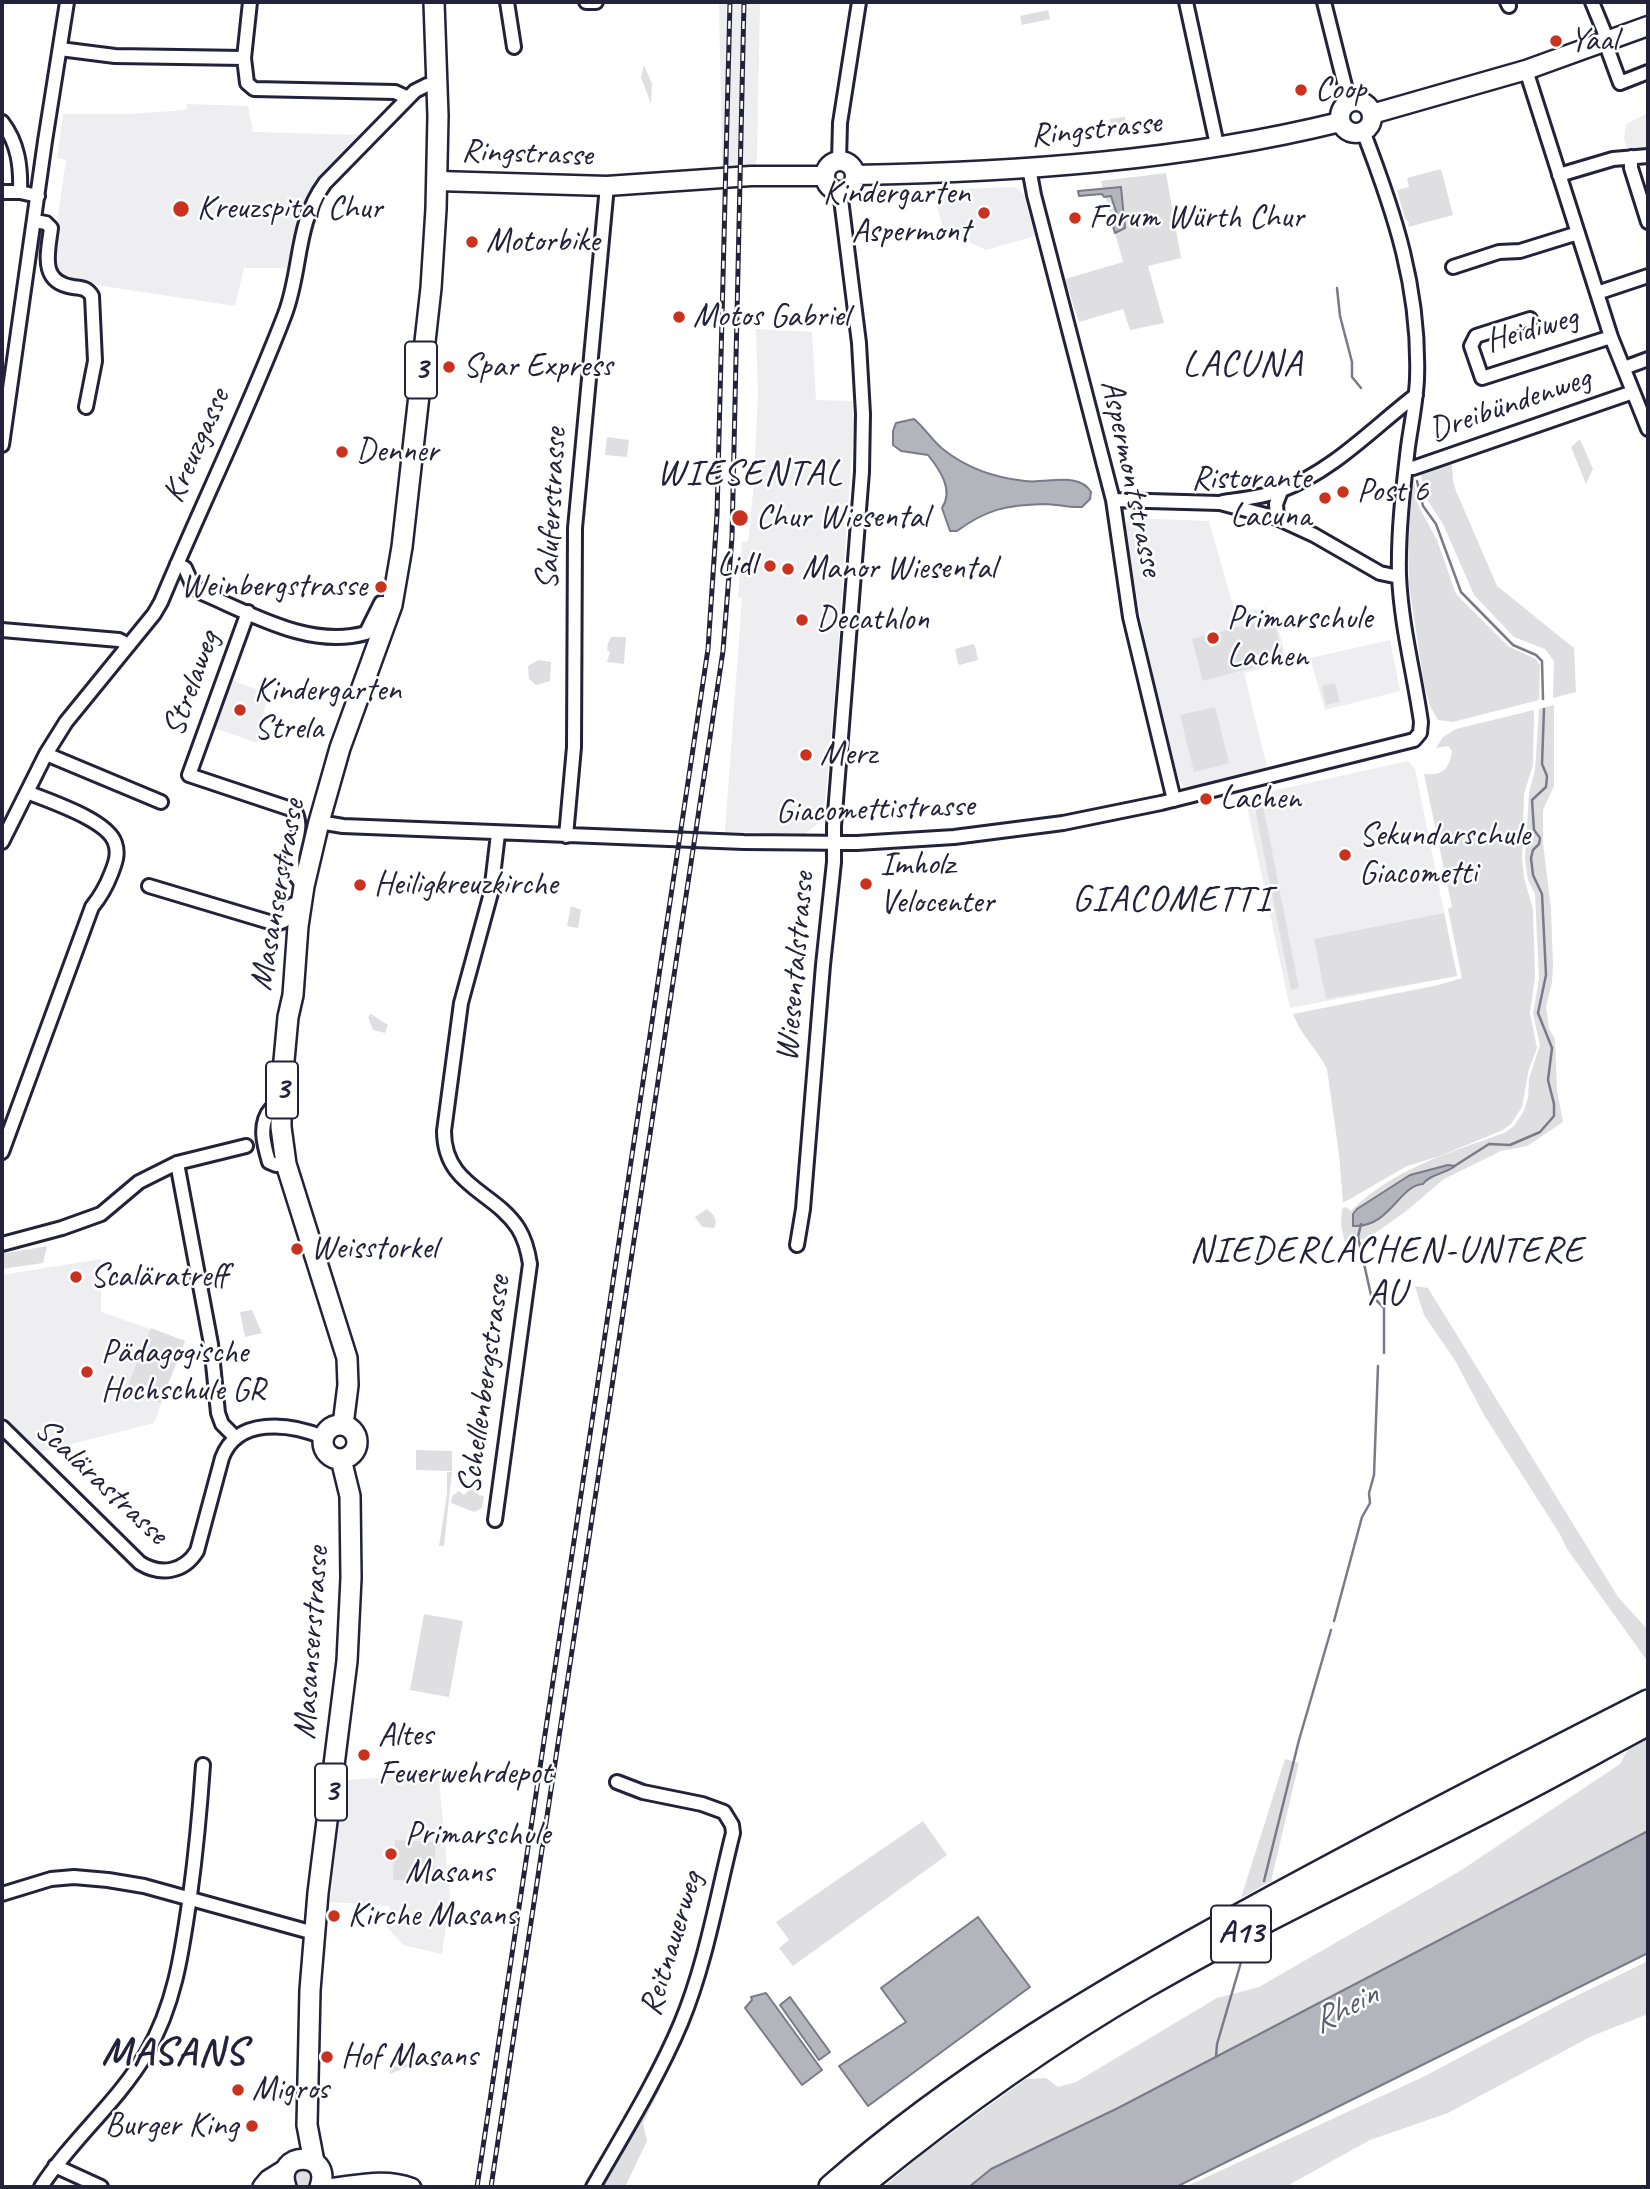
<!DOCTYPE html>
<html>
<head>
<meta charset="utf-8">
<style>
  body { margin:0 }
  #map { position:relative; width:1650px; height:2189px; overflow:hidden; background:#fff; font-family:Caveat,sans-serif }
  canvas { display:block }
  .frame { position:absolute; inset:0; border:4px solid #22223b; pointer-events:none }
</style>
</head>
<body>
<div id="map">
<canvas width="1650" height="2189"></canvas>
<div class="frame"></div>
</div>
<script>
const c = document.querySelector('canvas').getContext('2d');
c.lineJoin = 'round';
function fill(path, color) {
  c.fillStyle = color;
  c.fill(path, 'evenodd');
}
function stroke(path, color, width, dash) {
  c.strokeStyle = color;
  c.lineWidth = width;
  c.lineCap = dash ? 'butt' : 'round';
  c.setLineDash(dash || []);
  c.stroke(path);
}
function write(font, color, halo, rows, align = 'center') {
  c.font = font + ' Caveat,sans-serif';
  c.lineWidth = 5;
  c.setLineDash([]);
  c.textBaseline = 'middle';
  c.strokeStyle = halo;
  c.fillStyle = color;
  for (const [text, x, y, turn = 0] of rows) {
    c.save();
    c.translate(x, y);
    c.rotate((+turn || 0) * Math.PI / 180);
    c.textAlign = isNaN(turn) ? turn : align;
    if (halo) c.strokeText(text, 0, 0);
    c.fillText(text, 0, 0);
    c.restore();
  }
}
fill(new Path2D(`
  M719 2H760L757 159 755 165 722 167Z
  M187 104 248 106 253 132 360 135 319 181 306 203 301 215 290 268H244L235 306 63 280 51 263 66 160 57 158 63 114H130L186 110Z
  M1648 113V153L1628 154 1624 138 1626 124Z
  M1013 187 1019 189 1024 195 1035 236 986 250 944 230 933 194 937 190Z
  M756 329 812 332 816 400 853 401 854 423 835 691 825 801 819 823 805 834 725 832 742 598 738 597 742 542H747L749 536 753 493 758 396Z
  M1131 518 1209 521 1235 613 1266 607 1267 613 1274 612 1287 662 1244 673 1267 767 1192 787 1184 786 1179 780 1160 708 1139 610 1125 526 1127 520Z
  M1390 640 1400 691 1325 710 1310 658Z
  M227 678 268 694 257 743 209 726Z
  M1408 761 1415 769 1457 976 1290 1008 1245 797Z
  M101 1259V1312L185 1341 154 1423 40 1452 2 1414V1275Z
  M438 1769 450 1896 442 1954 403 1945 387 1927 390 1906 330 1902 340 1811 347 1780 390 1777Z`), '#eeeef1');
fill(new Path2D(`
  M1048 10 1050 19 1022 25 1020 16Z
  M644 65 652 84 651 104 641 77Z
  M1125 117 1126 131 1111 132 1110 119Z
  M1441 169 1453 215 1408 227 1409 223 1405 218 1397 190 1409 187 1407 178Z
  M1166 173 1181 258 1148 266 1164 323 1130 330 1123 309 1079 322 1065 279 1123 262 1101 181Z
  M607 437 629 440 627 457 605 455Z
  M1580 439 1593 469 1586 484 1571 447Z
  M1448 461 1452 464 1453 481 1456 491 1497 586 1574 648 1576 692 1553 698 1554 661 1545 649 1514 637 1474 595 1443 524 1426 498 1420 471Z
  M1413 477 1419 507 1437 540 1456 594 1508 646 1536 659 1540 665 1539 700 1453 722 1438 720 1430 706 1424 684 1409 585 1408 542Z
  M1273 618 1284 659 1203 681 1192 639Z
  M611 637H626L624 664 607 662 610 652 607 650 608 643Z
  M973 644 975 646 978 660 960 665 958 664 955 649Z
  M538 660 551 662 550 681 536 685 529 679 528 666Z
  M1335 683 1340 702 1326 705 1322 686Z
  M1554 705V786L1543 810V843L1551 909 1553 965 1552 983 1546 1006 1549 1029 1555 1039 1557 1091 1563 1122 1527 1146 1501 1151 1444 1179 1405 1212 1368 1238 1345 1243 1341 1225 1342 1209 1346 1207 1351 1211C1391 1170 1451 1152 1504 1133L1513 1127 1523 1113 1528 1098 1529 1079 1540 1045 1533 1014 1539 979 1535 894 1528 880 1525 860 1529 793 1535 770 1539 709Z
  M1215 707 1229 763 1194 772 1180 715Z
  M1534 710 1533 765 1524 794 1522 858 1524 878 1533 909 1535 977 1530 1013 1537 1048 1529 1069 1522 1107 1511 1124 1503 1130 1440 1156 1407 1166 1343 1203 1339 1154 1327 1069C1317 1049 1300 1034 1293 1014L1434 986 1462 978 1448 909 1452 907 1424 774C1443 776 1450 768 1452 751L1448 746 1436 748 1443 737 1456 729Z
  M1263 806 1299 988 1291 990 1255 808Z
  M571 906 581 910 578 928 567 926Z
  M1444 913 1457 976 1326 999 1314 939Z
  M371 1014 388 1025 385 1033 373 1030 368 1017Z
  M707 1209C713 1214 719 1220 714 1228L702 1227 695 1217Z
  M47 1246 43 1263 2 1269V1254Z
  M1415 1286 1428 1288 1618 1597 1648 1630V1662L1567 1549 1561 1536 1484 1415 1456 1362 1424 1315Z
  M252 1310 262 1333 245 1337 240 1312Z
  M151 1328 185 1341 160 1403 126 1390Z
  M416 1450 452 1451V1471L416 1470Z
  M447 1472H452L444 1546H439L447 1494Z
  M470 1489 479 1490 478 1495 484 1496 482 1508 474 1512 451 1503 452 1496 459 1491 464 1495Z
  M424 1614 463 1621 449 1697 410 1690Z
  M1648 1738V1831L1118 2108 991 2169 969 2187H884L922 2154 1026 2079 1046 2078 1058 2087 1076 2082 1217 1998 1259 1987 1460 1871 1620 1764 1628 1749Z
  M1285 1759 1299 1763 1271 1881 1241 1898Z
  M923 1821 947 1855 793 1966 779 1948 789 1940 776 1922Z
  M395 1840 436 1842 433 1882 393 1880Z
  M1648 1961V2014L1592 2036 1448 2113 1370 2140 1285 2187H1185L1423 2077 1568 2000Z
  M412 2053 416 2066 415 2068 406 2067 390 2074 392 2062Z
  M656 2085 661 2087 643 2123 647 2141 625 2187H598Z
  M298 2167 313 2171 310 2187H297L292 2174Z`), '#dfdfe2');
const water = new Path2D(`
  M1121 187 1125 228 1115 233 1111 220 1118 218 1111 196 1104 197 1102 194 1079 196 1078 191Z
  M914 419C925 428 934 443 944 450 967 468 996 478 1025 481 1046 484 1079 471 1091 492L1090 499 1082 507C1069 508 1057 504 1044 504 1007 505 987 509 957 531H950L942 508C954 490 940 470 928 455L901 451 893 445V431L896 423Z
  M1448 1165 1455 1166C1445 1174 1430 1174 1423 1184 1399 1185 1390 1228 1353 1226V1214L1357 1209 1410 1175Z
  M1648 1831V1953L1176 2187H969L991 2169 1118 2108Z
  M978 1917 1030 1987 868 2106 839 2066 906 2022 881 1988Z
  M766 1993 822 2070 802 2085 745 2008 752 2000 751 1997Z
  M790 1997 830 2052 819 2060 780 2005Z`);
fill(water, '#b4b4bc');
stroke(water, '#7a7a88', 2);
stroke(new Path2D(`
  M1337 288 1340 316 1352 362V377L1361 388
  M1417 481 1423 506 1436 524 1461 592 1513 645 1536 655 1542 661 1543 699
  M1453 1167 1489 1144 1510 1145 1540 1132 1554 1116V1104L1548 1080 1552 1048 1538 1013 1546 975 1542 894 1533 875 1531 858 1533 850 1539 844 1540 838 1534 830 1532 800 1546 787 1547 776 1542 764 1544 709
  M1361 1224 1358 1237 1371 1295 1384 1308V1353
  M1334 1621 1362 1517 1370 1503 1369 1493 1374 1475 1378 1366
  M1264 1881 1299 1740 1331 1630
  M1216 2057 1217 2044 1244 1952`), '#7a7a88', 2.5);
const minor = new Path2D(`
  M507 2 514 47
  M586 2H596
  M1186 2 1217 145
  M1324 2 1349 102
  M1507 2 1509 6
  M1592 2 1608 41
  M1605 42 1620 83 1648 72
  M60 49 115 56 244 58 247 83 254 89 395 92 408 98
  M244 58 250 2
  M1526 70 1611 337 1648 429
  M2 122C18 143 21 166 20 192L38 196
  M1631 157V168L1648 222
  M839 161 840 123 859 2
  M1029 168 1034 195 1113 500 1130 617 1174 800
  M1559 175 1613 159 1648 156
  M2 192H20
  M35 221 46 223 51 228C48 253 39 282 73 287 82 288 87 288 92 296L95 361 86 407
  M1453 267 1499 252 1520 251 1578 233
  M1597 293 1648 276
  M1530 319 1476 336 1471 346 1482 378 1611 337
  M1624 368 1648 359
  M2 445 45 141 67 2
  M1406 467 1413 468 1633 392
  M1113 500 1220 503 1277 518 1314 535 1380 573 1399 577
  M1223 502C1243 499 1264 497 1282 490 1333 471 1373 428 1416 395
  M1277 518 1276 504 1281 491
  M177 564 185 568 192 584 202 593C252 614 310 649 366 633L381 603 392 605
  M248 612 189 775 294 810C307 830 286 851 294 872 295 877 301 882 304 886
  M2 630 119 640 129 645
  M46 754 161 802
  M319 822 343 826 744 842 857 843 954 837 1063 823 1161 803 1414 740 1420 733 1421 722C1414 673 1401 625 1399 575 1398 532 1403 490 1408 447 1411 425 1416 402 1417 379 1420 289 1395 214 1363 131
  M566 836 574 747 575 528 607 186
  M2 842 46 754 66 722 154 614 161 602C201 506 248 411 285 314 302 269 295 224 325 183L415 91 427 85H437
  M149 886 276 924 284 921 288 907 302 900
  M281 1108 271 1109C258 1124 264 1145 269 1162L276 1165 286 1164
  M2 1152 92 907C101 896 106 887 111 874 115 864 119 854 115 843 108 820 49 801 27 792
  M177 1163 211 1344 218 1413 222 1424 235 1437
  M2 1244 62 1228 101 1214 139 1182 177 1163 246 1146
  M797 1245 803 1209 823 965 834 862V826L862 472 863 414 859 343 840 191
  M2 1427 140 1563C161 1576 184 1572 197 1551L222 1458C237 1417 289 1423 323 1437
  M495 1520 530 1264C528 1251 525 1239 518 1228 494 1191 444 1186 444 1131L461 1003 491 893 498 834
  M2 1894 51 1879 74 1877 108 1880 144 1886 314 1933
  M55 2166 101 2187
  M41 2187C72 2139 117 2103 146 2054 175 2005 182 1952 190 1896 196 1852 200 1809 203 1765
  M593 2187C624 2133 657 2080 681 2023 706 1963 717 1896 733 1833L732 1825 724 1812 702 1804 643 1792 617 1782`);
const tertiary = new Path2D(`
  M331 2187C358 2184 385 2177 412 2187`);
const secondary = new Path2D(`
  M1340 117a16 16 0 1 1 32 0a16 16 0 1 1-32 0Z
  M1372 114 1526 70 1648 26
  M825 176a15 15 0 1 1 30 0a15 15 0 1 1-30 0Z
  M855 175C1017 172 1182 161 1340 122
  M438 181 607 186 751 176H825`);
const primary = new Path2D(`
  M323 1442a17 17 0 1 1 34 0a17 17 0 1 1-34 0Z
  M343 1425 348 1385 347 1358 286 1164 281 1127V1093L288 1017 293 995 298 926 304 886 319 822 340 748 392 605 402 547 431 288 436 209 438 116 434 2
  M314 2162 307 2125 310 1990 318 1893 347 1661 351 1578 350 1496 341 1459
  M263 2187 269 2180 285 2170
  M286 2187C273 2150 333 2150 320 2187`);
const motorway = new Path2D(`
  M831 2187C959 2075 1105 1989 1254 1908 1384 1837 1516 1769 1648 1702
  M859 2187C949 2113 1045 2044 1145 1986 1263 1918 1387 1861 1508 1798 1555 1774 1601 1748 1648 1723`);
stroke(minor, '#22223b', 18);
stroke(tertiary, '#22223b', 21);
stroke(secondary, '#22223b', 23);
stroke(primary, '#22223b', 24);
stroke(motorway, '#22223b', 28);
stroke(minor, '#fff', 12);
stroke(tertiary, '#fff', 16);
stroke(secondary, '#fff', 18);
stroke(primary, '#fff', 19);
stroke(motorway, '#fff', 23);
const rail = new Path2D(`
  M477 2187 708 649 717 515 730 2
  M491 2187 723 651 732 537 744 2`);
stroke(rail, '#22223b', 5);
stroke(rail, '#fff', 2.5, [8]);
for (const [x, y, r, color] of [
  [1556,41,7,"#c8321e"],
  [1301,90,7,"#c8321e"],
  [181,209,9,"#c8321e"],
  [984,213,7,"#c8321e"],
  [1075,218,7,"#c8321e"],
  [472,242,7,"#c8321e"],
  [679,317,7,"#c8321e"],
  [449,367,7,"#c8321e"],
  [342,452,7,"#c8321e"],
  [1343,492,7,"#c8321e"],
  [1325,498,7,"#c8321e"],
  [740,518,9,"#c8321e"],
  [770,566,7,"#c8321e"],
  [788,569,7,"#c8321e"],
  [381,587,7,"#c8321e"],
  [802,620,7,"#c8321e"],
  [1213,638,7,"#c8321e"],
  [240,710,7,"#c8321e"],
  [806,755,7,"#c8321e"],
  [1206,799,7,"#c8321e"],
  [1345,855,7,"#c8321e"],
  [866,884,7,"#c8321e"],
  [360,885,7,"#c8321e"],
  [297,1249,7,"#c8321e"],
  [76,1277,7,"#c8321e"],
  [87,1372,7,"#c8321e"],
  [364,1755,7,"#c8321e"],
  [391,1854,7,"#c8321e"],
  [334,1916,7,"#c8321e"],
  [327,2057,7,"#c8321e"],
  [238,2090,7,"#c8321e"],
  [252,2126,7,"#c8321e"]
]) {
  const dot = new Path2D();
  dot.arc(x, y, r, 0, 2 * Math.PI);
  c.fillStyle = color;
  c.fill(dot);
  stroke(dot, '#fff', 2.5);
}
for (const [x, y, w] of [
  [421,370,32],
  [282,1090,32],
  [331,1792,32],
  [1241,1934,60]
]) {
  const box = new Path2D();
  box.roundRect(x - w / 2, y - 28.5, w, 57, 5);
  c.fillStyle = '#fff';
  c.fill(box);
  stroke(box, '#22223b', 2);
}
write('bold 32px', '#22223b', null, [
  ["3",421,370],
  ["3",282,1090],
  ["3",331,1792],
  ["A13",1241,1934]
]);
write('33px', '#22223b', '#fff', [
  ["Yaal",1570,41],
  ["Coop",1315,90],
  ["Kindergarten",970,194,"right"],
  ["Aspermont",970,232,"right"],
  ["Kreuzspital Chur",197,209],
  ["Forum Würth Chur",1089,218],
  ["Motorbike",486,242],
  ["Motos Gabriel",693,317],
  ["Spar Express",463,367],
  ["Denner",356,452],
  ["Ristorante",1311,479,"right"],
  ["Lacuna",1311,517,"right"],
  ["Post 6",1357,492],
  ["Chur Wiesental",756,518],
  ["Lidl",756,566,"right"],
  ["Manor Wiesental",802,569],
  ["Weinbergstrasse",367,587,"right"],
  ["Primarschule",1227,619],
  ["Lachen",1227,657],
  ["Decathlon",816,620],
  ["Kindergarten",254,691],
  ["Strela",254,729],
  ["Merz",820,755],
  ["Lachen",1220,799],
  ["Sekundarschule",1359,836],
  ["Giacometti",1359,874],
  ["Imholz",880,865],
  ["Velocenter",880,903],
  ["Heiligkreuzkirche",374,885],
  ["Weisstorkel",311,1249],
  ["Scaläratreff",90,1277],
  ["Pädagogische",101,1353],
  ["Hochschule GR",101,1391],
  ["Altes",378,1736],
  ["Feuerwehrdepot",378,1774],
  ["Primarschule",405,1835],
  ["Masans",405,1873],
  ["Kirche Masans",348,1916],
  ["Hof Masans",341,2057],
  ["Migros",252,2090],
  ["Burger King",238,2126,"right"]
], 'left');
write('33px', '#22223b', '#fff', [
  ["Ringstrasse",1096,130,-6],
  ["Ringstrasse",527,154,2],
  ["Heidiweg",1532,330,-16],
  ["Dreibündenweg",1510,405,-19],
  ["Kreuzgasse",197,446,-66],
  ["Aspermontstrasse",1131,478,78],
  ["Saluferstrasse",552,509,-87],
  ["Strelaweg",192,684,-70],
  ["Giacomettistrasse",875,810,-2],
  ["Masanserstrasse",278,895,-80],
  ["Wiesentalstrasse",796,967,-85],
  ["Schellenbergstrasse",485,1385,-82],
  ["Scalärastrasse",101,1482,43],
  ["Masanserstrasse",312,1643,-86],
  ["Reitnauerweg",672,1944,-73]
]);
write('italic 35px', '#5c5c6f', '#fff', [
  ["Rhein",1345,2009,-28]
]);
c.letterSpacing = '2px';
write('37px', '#22223b', '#fff', [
  ["LACUNA",1243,365],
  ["WIESENTAL",750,474],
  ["GIACOMETTI",1172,900],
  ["NIEDERLACHEN-UNTERE",1387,1251],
  ["AU",1387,1294]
]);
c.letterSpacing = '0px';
c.letterSpacing = '2px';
write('bold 40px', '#22223b', '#fff', [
  ["MASANS",174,2054]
]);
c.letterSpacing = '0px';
</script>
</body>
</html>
